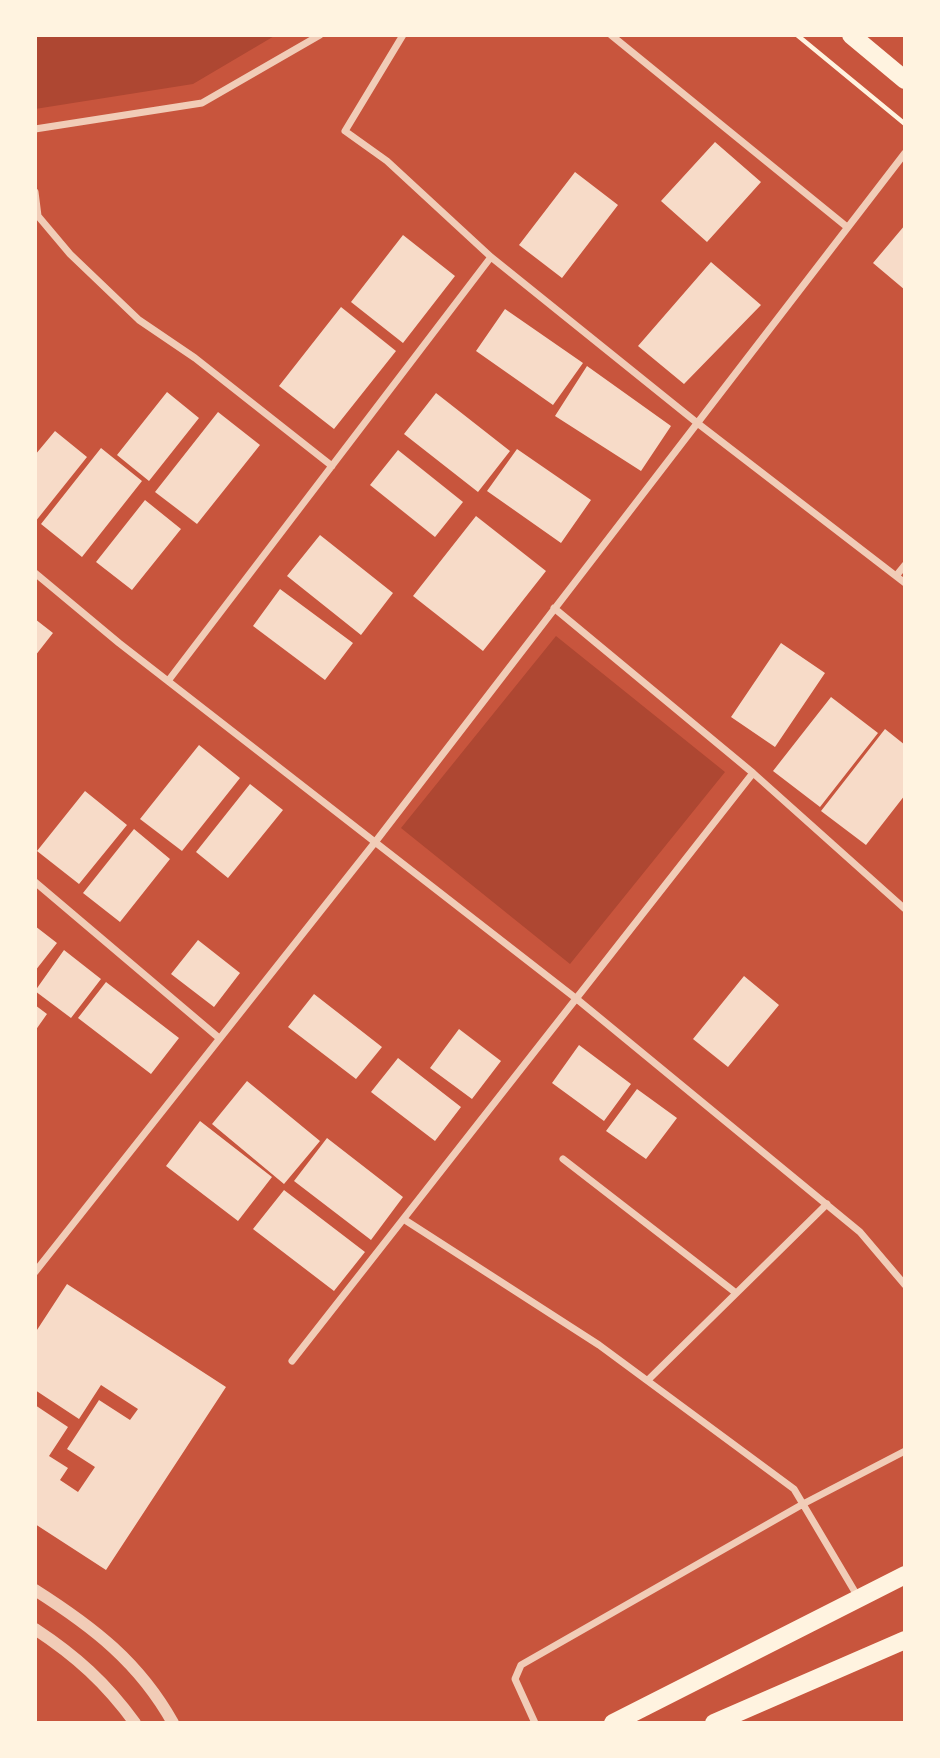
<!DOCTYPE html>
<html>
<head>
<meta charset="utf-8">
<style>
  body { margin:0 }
  #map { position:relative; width:940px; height:1758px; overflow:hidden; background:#c8553d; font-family:"Asap Condensed",sans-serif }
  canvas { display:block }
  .frame { position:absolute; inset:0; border:37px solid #fff3e0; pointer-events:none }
</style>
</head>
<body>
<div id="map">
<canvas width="940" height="1758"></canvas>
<div class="frame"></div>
</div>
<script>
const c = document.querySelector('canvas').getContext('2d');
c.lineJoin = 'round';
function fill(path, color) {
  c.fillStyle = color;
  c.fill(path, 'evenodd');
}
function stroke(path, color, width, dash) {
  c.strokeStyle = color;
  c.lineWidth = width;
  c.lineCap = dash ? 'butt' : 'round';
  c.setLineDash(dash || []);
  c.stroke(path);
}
fill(new Path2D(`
  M35 35H276L193 84 35 109Z
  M556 636 725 772 570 964 401 828Z`), '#ae4732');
fill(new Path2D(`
  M715 142 761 182 707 242 661 201Z
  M575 172 618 205 562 278 519 245Z
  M905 225V290L873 263Z
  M403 235 455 276 403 343 351 302Z
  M711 262 761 305 684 384 638 346Z
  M341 307 396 351 334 429 279 386Z
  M505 309 583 363 553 405 476 351Z
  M587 366 671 426 641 471 555 416Z
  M167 392 199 418 149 481 117 455Z
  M436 393 510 451 478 492 404 434Z
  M218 412 260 445 197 524 155 492Z
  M55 431 87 457 35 522V455Z
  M101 448 142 481 82 557 41 524Z
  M517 449 591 500 561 543 487 491Z
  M398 450 463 502 435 537 370 485Z
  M145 500 181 529 132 590 96 562Z
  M476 516 546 571 483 651 413 596Z
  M320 535 393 593 361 635 287 576Z
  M280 589 353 643 325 680 253 626Z
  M35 619 53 633 35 656Z
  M781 643 825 673 775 747 731 717Z
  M831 697 878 733 820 807 773 771Z
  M885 729 905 745V795L866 845 821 811Z
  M199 745 240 778 182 851 140 819Z
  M250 784 283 810 228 878 196 852Z
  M85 791 127 825 79 884 37 851Z
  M134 829 170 859 120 922 83 893Z
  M35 926 57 943 35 971Z
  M198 940 240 973 214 1007 171 974Z
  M64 950 101 979 71 1018 35 991Z
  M744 976 779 1005 728 1067 693 1039Z
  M106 982 179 1038 151 1074 78 1018Z
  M314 994 382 1047 356 1079 288 1027Z
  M35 1005 47 1014 35 1031Z
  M459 1029 501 1061 472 1099 430 1068Z
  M579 1045 631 1084 604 1121 552 1083Z
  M398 1058 461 1107 435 1141 371 1092Z
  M247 1081 320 1141 284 1184 212 1124Z
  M637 1089 677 1118 646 1159 606 1131Z
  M200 1121 272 1177 238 1221 166 1166Z
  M327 1138 403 1197 371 1240 294 1181Z
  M284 1190 365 1252 334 1291 253 1229Z
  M67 1284 226 1387 106 1570 35 1524V1405L68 1427 49 1456 68 1468 60 1480 78 1492 95 1467 67 1449 99 1400 130 1420 138 1409 101 1385 79 1419 35 1390V1333Z`), '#f7dbc8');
stroke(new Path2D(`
  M797 35 905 124`), '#fff3e0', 4.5);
stroke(new Path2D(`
  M403 35 345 131 387 161 491 257
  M611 35 847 227
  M35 129 202 103 320 35
  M35 192 38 216 70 254 139 320 195 358 332 466
  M35 573 119 643 578 1000 860 1232 905 1285
  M896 576 905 565
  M554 608 753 773 905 909
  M168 681 491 257 696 422 905 583
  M35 882 219 1038
  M563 1159 736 1293
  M405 1220 599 1345 794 1489 858 1597
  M35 1272 376 841 905 153
  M292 1361 753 773
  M648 1380 827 1204
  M535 1723 515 1679 521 1665 803 1504 905 1451`), '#f1ccb7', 7);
stroke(new Path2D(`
  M35 1590C93 1627 139 1662 173 1723
  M35 1629C76 1656 106 1683 135 1723`), '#f1ccb7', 12);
stroke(new Path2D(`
  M851 35 905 80
  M613 1723 905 1575
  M714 1723 905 1640`), '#fff3e0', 18);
</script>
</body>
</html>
